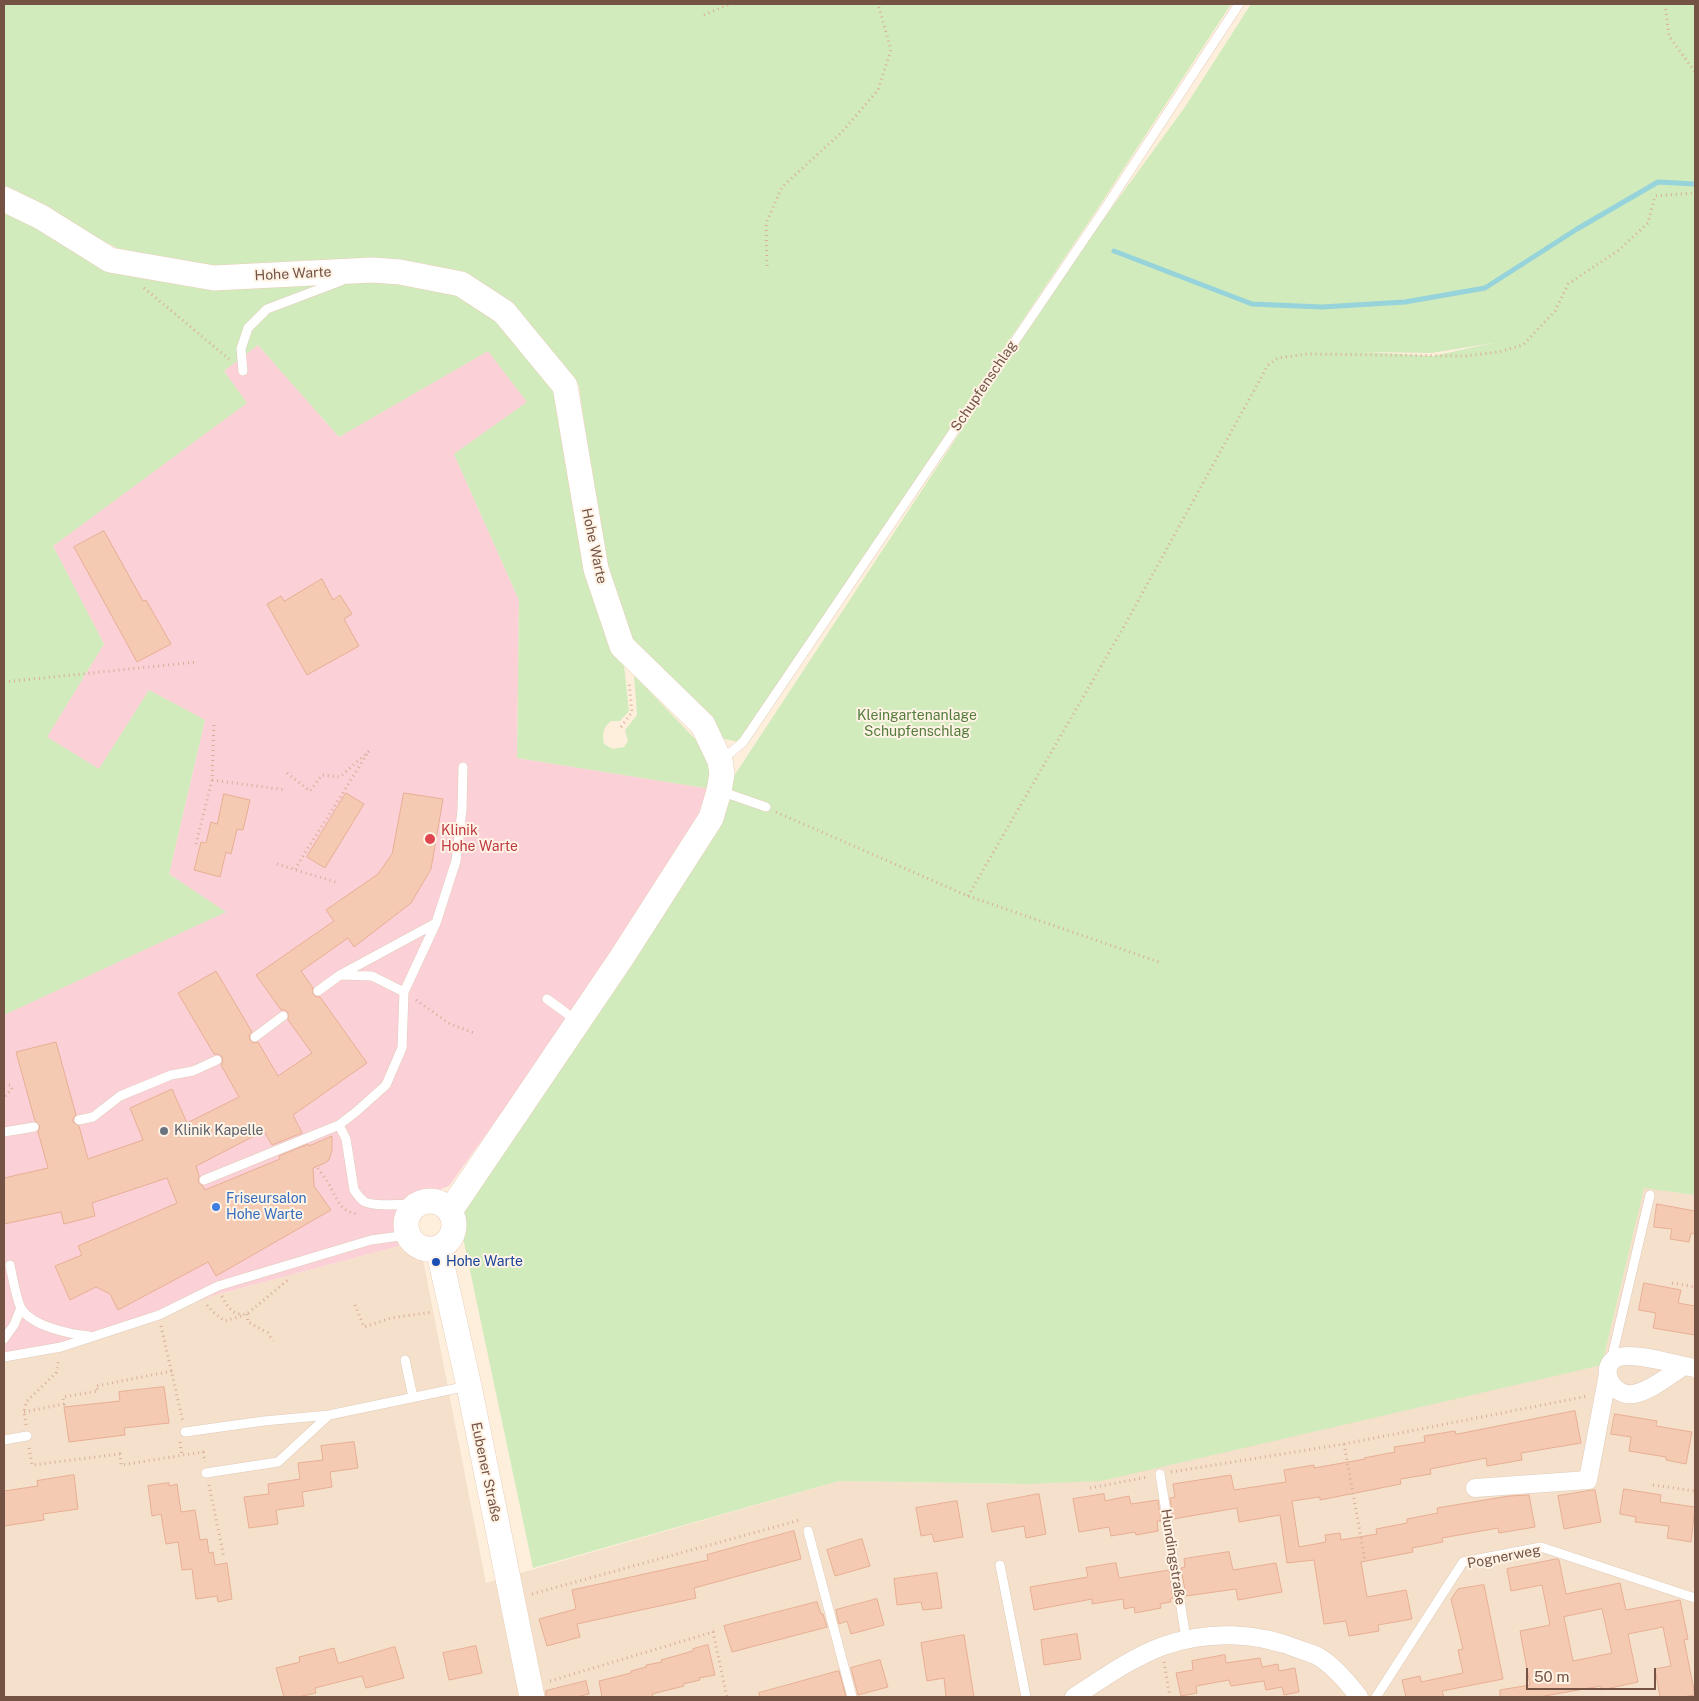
<!DOCTYPE html>
<html>
<head>
<meta charset="utf-8">
<style>
  body { margin:0 }
  #map { position:relative; width:1699px; height:1701px; overflow:hidden; background:#feefdd; font-family:"Public Sans",sans-serif }
  canvas { display:block }
  .frame { position:absolute; inset:0; border:5px solid #745345; pointer-events:none }
  .scale { position:absolute; left:1526px; top:1668px; width:130px; height:22px; box-sizing:border-box; border:2px solid #745345; border-top:0; padding-left:6px; font-size:15px; line-height:18px; white-space:nowrap; color:#745345; -webkit-text-stroke:4px #fff3e5; paint-order:stroke }
</style>
</head>
<body>
<div id="map">
<canvas width="1699" height="1701"></canvas>
<div class="frame"></div>
<div class="scale">50 m</div>
</div>
<script>
const c = document.querySelector('canvas').getContext('2d');
c.lineJoin = 'round';
function fill(path, color) {
  c.fillStyle = color;
  c.fill(path, 'evenodd');
}
function stroke(path, color, width, dash) {
  c.strokeStyle = color;
  c.lineWidth = width;
  c.lineCap = dash ? 'butt' : 'round';
  c.setLineDash(dash || []);
  c.stroke(path);
}
function write(font, color, halo, rows, align = 'center') {
  c.font = font + ' "Public Sans",sans-serif';
  c.lineWidth = 4;
  c.setLineDash([]);
  c.textBaseline = 'middle';
  c.strokeStyle = halo;
  c.fillStyle = color;
  for (const [text, x, y, turn = 0] of rows) {
    c.save();
    c.translate(x, y);
    c.rotate((+turn || 0) * Math.PI / 180);
    c.textAlign = isNaN(turn) ? turn : align;
    if (halo) c.strokeText(text, 0, 0);
    c.fillText(text, 0, 0);
    c.restore();
  }
}
fill(new Path2D(`
  M1644 1187 1695 1195V1697H4V1358L101 1339 215 1295 399 1246 412 1256 423 1259 486 1583 839 1481 1027 1484 1602 1365Z`), '#f5e0cb');
fill(new Path2D(`
  M258 345 339 437 488 351 528 402 454 454 519 600 517 758 711 789 704 805 616 952 449 1186 405 1204 399 1246 215 1295 101 1339 4 1358V1015L225 912 169 874 205 720 149 690 99 769 47 737 104 644 53 546 246 403 224 371Z`), '#fcd0d7');
fill(new Path2D(`
  M4 4H1231L1100 205 739 742 724 739 630 642 604 566 579 386 510 307 405 260H308L216 268 117 248 4 189Z
  M1251 4H1695V1195L1644 1188 1602 1365 1101 1481 1027 1484 839 1481 533 1568 464 1242 452 1215 732 779 1070 265 1185 107ZM1493 343 1433 356 1364 352 1432 353Z
  M4 209 109 269 397 280 460 294 498 321 556 392 624 665 629 711 620 721H611C603 728 602 733 604 744L613 749 624 747 628 741 625 730 637 715 634 675 696 740 714 764 711 789 517 758 519 600 454 454 527 402 488 351 339 437 258 345 224 371 247 403 53 546 104 644 47 737 99 769 149 690 205 720 169 874 226 912 4 1015Z`), '#d1ebbc');
stroke(new Path2D(`
  M1114 251 1252 304 1322 307 1405 302 1485 288 1577 229 1658 182 1695 184`), '#97d3da', 5);
const building = new Path2D(`
  M104 531 143 601 146 600 171 644 137 662 74 547Z
  M322 579 333 600 340 595 352 614 344 619 359 646 307 675 267 604 281 596 284 601Z
  M346 793 364 804 325 868 307 857Z
  M404 793 443 799 431 869 411 903 354 947 348 938 301 971 313 988V994L316 997H320L367 1063 293 1115 302 1133 272 1145 264 1131 196 1166 199 1176 198 1182 203 1186 205 1190 280 1159 279 1156 308 1144 309 1146 332 1136V1150L329 1160 325 1163 313 1168 314 1186 331 1210 216 1276 208 1262 118 1310 110 1294 96 1287 70 1300 55 1266 82 1255 78 1246 177 1203 167 1178 92 1203 95 1216 64 1224 61 1212 4 1224V1178L48 1168 38 1132 40 1126 35 1121 16 1052 56 1042 76 1115 73 1118V1122L79 1126 88 1159 143 1140 130 1108 172 1089 187 1123 239 1097 221 1065 223 1061 222 1057 218 1054H214L178 993 216 971 252 1032 249 1035 250 1040 253 1043 258 1042 278 1076 312 1053 288 1020V1013L285 1010H281L256 975 334 921 326 910 378 874 392 854Z
  M224 794 250 800 243 830 237 829 231 854 226 852 220 877 194 870 201 842 206 843 211 822 217 824Z
  M1657 1204 1695 1211V1234L1691 1233 1689 1242 1670 1239 1672 1229 1654 1227Z
  M1644 1283 1681 1290 1678 1303 1695 1306V1335L1653 1328 1656 1313 1639 1310Z
  M164 1387 169 1423 124 1428 125 1435 69 1442 64 1407 120 1401 119 1392Z
  M1575 1411 1581 1443 1521 1453 1522 1460 1487 1466 1486 1458 1430 1469 1431 1474 1400 1479 1401 1484 1320 1500V1497L1292 1501 1299 1547 1326 1542 1325 1535 1340 1533 1341 1540 1377 1534 1376 1529 1407 1523V1519L1438 1513 1437 1508 1509 1496 1529 1495 1535 1527 1499 1533 1498 1528 1442 1538 1443 1542 1412 1548 1413 1552 1361 1562 1367 1597 1406 1590 1412 1619 1378 1625 1379 1631 1349 1636 1346 1621 1324 1624 1314 1560 1287 1563 1280 1515 1239 1522 1237 1508 1173 1519 1170 1498 1175 1497 1173 1484 1231 1475 1234 1490 1286 1482 1284 1470 1314 1465V1468L1365 1459 1364 1458 1395 1452 1394 1447 1425 1442 1424 1436 1455 1431 1456 1434Z
  M1615 1414 1657 1421 1656 1426 1692 1432 1686 1464 1666 1460V1457L1629 1451 1631 1437 1611 1434Z
  M354 1442 358 1468 330 1472 332 1487 302 1492 304 1506 276 1510 278 1524 249 1528 244 1497 269 1494 268 1484 300 1479 298 1463 323 1460 321 1446Z
  M74 1475 78 1509 43 1514 44 1520 4 1526V1491L38 1486 37 1481Z
  M169 1483V1486L177 1484 181 1512 195 1510 200 1540 207 1539 209 1553 213 1552 215 1565 227 1563 232 1599 218 1602 217 1596 196 1599 192 1569 182 1570 178 1542 166 1544 161 1514 152 1516 148 1486Z
  M1624 1489 1661 1495 1660 1502 1695 1507 1691 1542 1667 1538 1669 1526 1635 1522 1636 1517 1620 1514Z
  M1595 1490 1601 1522 1564 1529 1558 1496Z
  M1039 1494 1046 1534 1026 1538 1024 1526 992 1532 987 1504Z
  M1104 1494 1105 1501 1129 1496 1131 1504 1158 1500 1161 1521H1157L1158 1531 1136 1535 1135 1532 1111 1536 1109 1527 1079 1532 1073 1499Z
  M957 1501 963 1537 934 1542 932 1534 921 1536 916 1508Z
  M794 1531 801 1559 694 1588 696 1598 577 1624 580 1637 547 1646 539 1619 576 1609 572 1590 708 1560 707 1555Z
  M862 1539 870 1566 835 1576 827 1550Z
  M1229 1552 1233 1570 1276 1563 1282 1592 1238 1600 1236 1589 1186 1596 1181 1568 1185 1567 1184 1559Z
  M1557 1559 1559 1560 1566 1594 1620 1583 1626 1610 1680 1600 1688 1639 1684 1640 1695 1695 1682 1697H1660L1655 1669 1671 1666 1663 1627 1628 1634 1638 1682 1601 1690V1686L1539 1697H1500V1690L1530 1685 1520 1631 1550 1625 1542 1585 1511 1591 1507 1569ZM1602 1609 1612 1653 1573 1661 1564 1617Z
  M1116 1563 1119 1578 1169 1570 1173 1598 1170 1599 1171 1602 1160 1604 1161 1608 1135 1613 1134 1607 1124 1609 1123 1599 1092 1604V1599L1034 1610 1030 1587 1088 1577 1086 1568Z
  M937 1573 942 1608 923 1610 921 1602 897 1605 894 1579Z
  M1484 1585 1503 1679 1442 1691 1444 1697H1406L1402 1680 1420 1676 1421 1682 1463 1673 1458 1650 1463 1649 1451 1599 1458 1589Z
  M877 1599 884 1625 851 1634 847 1621 839 1624 836 1610Z
  M817 1602 821 1614H823L827 1627 732 1652 724 1626Z
  M1077 1634 1081 1659 1044 1665 1041 1640Z
  M964 1635 974 1697H946L944 1678 927 1681 921 1643Z
  M708 1645 715 1675 699 1678 700 1680 683 1684 684 1686 652 1694 653 1697H602L599 1681 631 1673V1671L646 1667V1665L662 1662 661 1660 693 1651V1649Z
  M476 1646 482 1673 449 1680 443 1653Z
  M395 1647 404 1678 366 1688 362 1676 315 1688 316 1693 298 1697H284L276 1668 300 1662 299 1657 334 1648 338 1663Z
  M1225 1655 1226 1663 1260 1658 1262 1667 1278 1664 1279 1671 1295 1668 1299 1692 1284 1695 1282 1687 1266 1690 1264 1681 1231 1686 1229 1680 1196 1686 1197 1693 1181 1696 1176 1673 1193 1670 1192 1661Z
  M880 1660 888 1687 858 1695 851 1668Z
  M839 1671 846 1697H760L759 1693Z
  M586 1681 589 1694 576 1697H546V1691Z`);
fill(building, '#f4cab3');
stroke(building, '#e8af93', 1);
const lane = new Path2D(`
  M243 371 241 349 248 328 267 309 341 281
  M722 760 743 742 1104 210 1239 4
  M720 791 766 807
  M340 975 372 976 404 992
  M318 991 340 975 436 923
  M547 999 577 1021
  M255 1037 283 1016
  M79 1120 93 1117 120 1096 171 1075 193 1071 217 1060
  M4 1132 34 1127
  M204 1180 339 1125
  M419 1204C406 1204 376 1207 365 1202 361 1200 357 1194 354 1190L346 1139 339 1125 357 1111 386 1085 402 1048 404 992 436 923 456 861 462 810 463 767
  M10 1265C12 1275 17 1301 21 1308 31 1326 69 1334 89 1336
  M4 1339 14 1325 21 1308
  M4 1357 61 1347 159 1315 218 1286 371 1240 408 1235
  M405 1360 413 1397
  M1611 1361 1650 1195
  M185 1432 264 1421 329 1415
  M4 1440 27 1436
  M206 1473 278 1462 329 1415 468 1386
  M1160 1474 1186 1639
  M808 1531 852 1697
  M1000 1565 1026 1697
  M1376 1697 1463 1562 1541 1547 1695 1598`);
const street = new Path2D(`
  M1684 1366C1670 1375 1649 1392 1633 1394 1610 1397 1597 1364 1619 1357 1636 1352 1677 1365 1695 1368
  M1475 1488 1588 1480 1608 1374
  M1074 1697C1102 1679 1131 1658 1163 1646 1209 1630 1257 1632 1301 1650 1307 1652 1314 1654 1319 1657 1334 1666 1349 1684 1359 1697`);
const secondary = new Path2D(`
  M4 199 41 217 110 260 214 278 372 270 400 272 461 284 504 312 565 386 596 569 622 646 703 725 720 761 722 774 719 791 711 818 622 957 450 1211
  M406 1225a24 24 0 1 1 48 0a24 24 0 1 1-48 0Z
  M438 1248 469 1386 532 1697`);
stroke(lane, '#e1cbb9', 10);
stroke(street, '#e1cbb9', 19);
stroke(secondary, '#e9cdb9', 26);
stroke(new Path2D(`
  M1665 4 1669 36 1695 72
  M704 15 730 4
  M767 266 766 223 782 187 842 132 878 90 891 50 878 4
  M144 288 229 359
  M4 682 197 662
  M621 727 632 712 629 682
  M287 773 310 791 322 775 340 777 369 751 295 869
  M212 780 286 790
  M776 812 968 896 1162 963
  M196 844 212 780 214 722
  M277 864 338 883
  M968 896 1122 630 1268 365 1278 358 1307 354 1465 356 1499 352 1523 345 1555 311 1568 284 1619 250 1648 223 1655 196 1695 193
  M416 1000 450 1024 474 1033
  M4 1085H11L12 1089 4 1097
  M318 1168C322 1175 328 1181 331 1188 338 1201 341 1212 358 1214
  M1672 1283 1695 1287
  M222 1296C228 1308 233 1316 247 1314L289 1279
  M207 1305 213 1312 225 1321 241 1316
  M355 1305 364 1327 391 1318 433 1312
  M247 1314 248 1322 268 1333 273 1341
  M161 1326 183 1422
  M24 1412 64 1404 63 1397 98 1391 96 1386 172 1371
  M26 1425 24 1412 26 1402 56 1373 59 1359
  M180 1442 182 1456
  M1344 1444 1365 1560
  M29 1448 32 1465 120 1454 121 1465 203 1452 205 1462
  M1171 1472 1344 1444 1588 1396
  M209 1485 224 1558
  M1653 1485 1695 1491
  M1090 1488 1148 1477
  M532 1594 800 1520
  M1164 1662 1170 1697
  M550 1681 713 1632 727 1697`), '#d9ae97', 3, [1, 4]);
stroke(lane, '#fff', 9);
stroke(street, '#fff', 18);
stroke(secondary, '#fff', 25);
for (const [x, y, r, color] of [
  [430,839,6,"#e0444e"],
  [164,1131,5,"#6b7280"],
  [216,1207,5,"#3f7fe0"],
  [436,1262,5,"#1a4fb4"]
]) {
  const dot = new Path2D();
  dot.arc(x, y, r, 0, 2 * Math.PI);
  c.fillStyle = color;
  c.fill(dot);
  stroke(dot, '#fff3e5', 2);
}
write('14px', '#745345', '#fff3e5', [
  ["Hohe Warte",293,274,-3],
  ["Schupfenschlag",984,386,-56],
  ["Hohe Warte",594,546,78],
  ["Eubener Straße",486,1472,78],
  ["Hundingstraße",1173,1557,81],
  ["Pognerweg",1504,1557,-11]
]);
write('14px', '#527b3c', '#fff3e5', [
  ["Kleingartenanlage",917,716],
  ["Schupfenschlag",917,732]
]);
write('14px', '#be3a42', '#fff3e5', [
  ["Klinik",441,831],
  ["Hohe Warte",441,847]
], 'left');
write('14px', '#5b616d', '#fff3e5', [
  ["Klinik Kapelle",174,1131]
], 'left');
write('14px', '#366cbe', '#fff3e5', [
  ["Friseursalon",226,1199],
  ["Hohe Warte",226,1215]
], 'left');
write('14px', '#164399', '#fff3e5', [
  ["Hohe Warte",446,1262]
], 'left');
</script>
</body>
</html>
